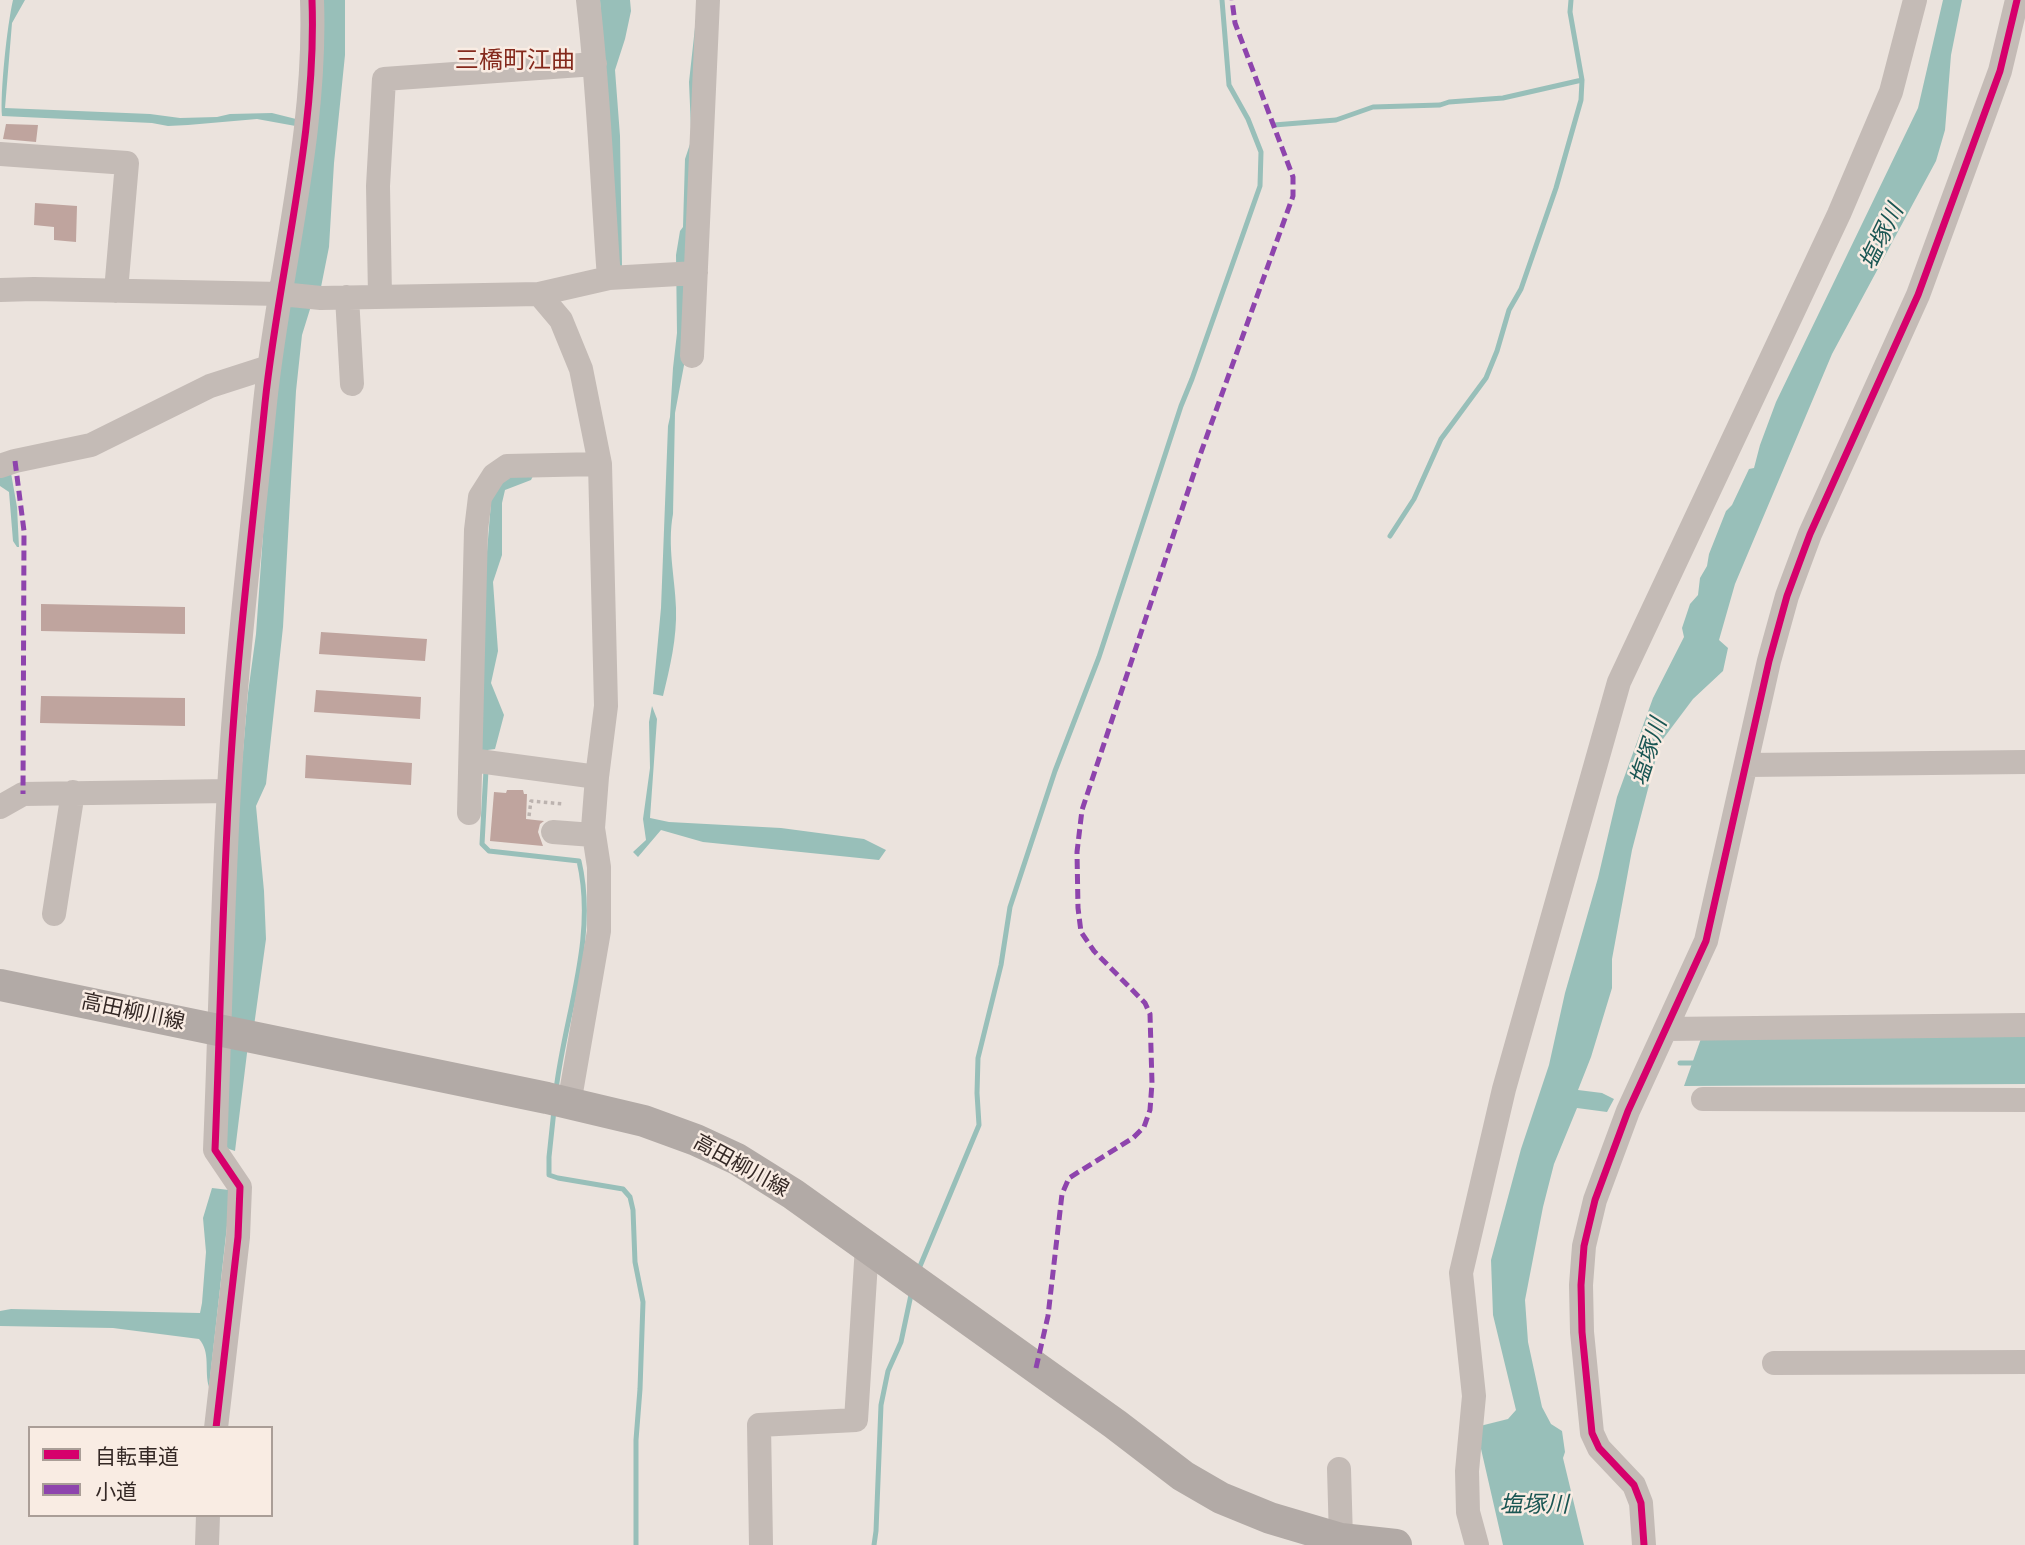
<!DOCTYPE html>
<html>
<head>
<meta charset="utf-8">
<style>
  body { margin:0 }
  #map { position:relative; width:2025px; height:1545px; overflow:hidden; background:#ebe3dd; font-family:Mulish,"Noto Sans JP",sans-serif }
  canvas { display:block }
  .legend { position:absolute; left:28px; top:1426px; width:245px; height:91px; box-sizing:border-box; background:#f9ece3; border:2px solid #aa9e97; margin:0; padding:9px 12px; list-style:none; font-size:21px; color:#342825 }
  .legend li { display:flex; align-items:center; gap:14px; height:35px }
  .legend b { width:35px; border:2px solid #aa9e97 }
</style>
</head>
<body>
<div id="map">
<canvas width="2025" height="1545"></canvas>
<ul class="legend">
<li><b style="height:9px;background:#d6006c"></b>自転車道</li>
<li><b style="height:9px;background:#8e44ad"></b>小道</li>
</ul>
</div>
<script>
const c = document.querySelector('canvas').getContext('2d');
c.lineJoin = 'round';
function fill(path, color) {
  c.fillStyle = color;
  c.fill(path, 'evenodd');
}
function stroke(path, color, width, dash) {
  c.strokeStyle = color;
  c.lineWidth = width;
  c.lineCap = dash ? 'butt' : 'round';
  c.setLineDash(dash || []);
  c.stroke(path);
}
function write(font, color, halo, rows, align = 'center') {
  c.font = font + ' Mulish,"Noto Sans JP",sans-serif';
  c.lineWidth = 5;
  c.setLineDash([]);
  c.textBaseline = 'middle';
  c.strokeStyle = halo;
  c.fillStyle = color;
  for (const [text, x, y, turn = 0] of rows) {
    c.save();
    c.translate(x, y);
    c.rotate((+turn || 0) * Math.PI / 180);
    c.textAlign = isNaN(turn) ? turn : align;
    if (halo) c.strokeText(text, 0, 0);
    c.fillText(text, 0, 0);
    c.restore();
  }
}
fill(new Path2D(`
  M13 0H25L12 23 5 108 150 114 180 118 217 117 230 114 272 113 300 120 301 127 257 119 188 125 168 126 152 123 2 116C0 93 7 26 13 0Z
  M320 0H345V55L334 163 329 247 320 292 315 293 302 335 296 391 283 627 266 784 256 806 264 891 266 939 254 1026 248 1045 235 1151 226 1148 231 892 248 693 256 634 270 435Z
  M600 0H630L631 11 625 39 615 70 620 136 622 266 618 275 612 262Z
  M698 0 685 360 675 413 673 514C667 546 675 577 676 608 677 638 670 667 663 696L653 694 661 608 668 426 670 417 673 368 677 333 676 255 680 231 683 227 685 159 690 144 691 129 689 82Z
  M1943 0H1962L1951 55 1945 130 1936 161 1832 354 1735 584 1719 640 1728 648 1723 671 1693 699 1660 743 1632 850 1612 959V988L1591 1057 1578 1090 1602 1093 1614 1099 1607 1112 1577 1108 1554 1164 1543 1207 1525 1300 1528 1342 1542 1407 1551 1424 1562 1431 1565 1452 1563 1458 1584 1545H1503L1476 1427 1508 1419 1516 1410 1493 1315 1491 1260 1521 1149 1549 1065 1565 993 1598 878 1617 797 1653 698 1684 637 1682 628 1690 604 1698 595 1700 578 1707 566 1709 554 1726 511 1732 505 1749 469 1754 468 1760 445 1776 402 1918 108Z
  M535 472 531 480 505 490 502 503V555L493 582 498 651 491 683 504 715 495 749 480 751 485 576 492 490 497 478Z
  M11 473 17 507 19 547H17L13 541 9 492 0 486V475Z
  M652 706 657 719 650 818 669 822 781 828 864 839 886 850 879 860 703 842 661 830 638 857 633 852 646 840 643 819 650 768 649 722Z
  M1703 1033H2025V1084L1684 1086Z
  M212 1188 229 1190 230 1199 209 1387C204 1371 211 1352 199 1339L113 1328 0 1326V1311L11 1309 200 1313 202 1303 206 1252 203 1218Z`), '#98bfb9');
stroke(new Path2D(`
  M1274 125 1336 120 1373 107 1440 105 1449 102 1503 98 1582 80
  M1390 536 1414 499 1441 439 1486 378 1497 351 1509 310 1521 289 1556 188 1581 100 1582 80 1570 12 1571 0
  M486 770 482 844 489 851 579 861C597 938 565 1014 556 1090
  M1680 1063H1696
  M554 1110 549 1157V1175L558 1178 623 1189 630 1197 633 1210 635 1262 643 1302 640 1389 636 1440V1545
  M918 1271 979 1125 977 1093 978 1058 1001 965 1010 907 1055 771 1099 657 1181 406 1192 379 1260 186 1261 152 1248 119 1229 85 1222 0
  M874 1545 876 1531 881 1405 888 1371 901 1342 912 1290`), '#98bfb9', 5);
fill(new Path2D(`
  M6 124 38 125 36 142 3 139Z
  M35 203 77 206 76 242 54 240V227L34 225Z
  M41 604 185 607V634L41 631Z
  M321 632 427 639 425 661 319 654Z
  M316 690 421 697 420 719 314 712Z
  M41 696 185 698V726L40 723Z
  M306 755 412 763 411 785 305 778Z
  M507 790H523L524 794H527L526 819 544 821 540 824 538 832 543 846 490 841 494 792 506 793Z`), '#bfa49e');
stroke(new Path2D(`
  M529 816 531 801 563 804`), '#bcb3af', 3.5, [3.5, 3.5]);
stroke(new Path2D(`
  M0 154 127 163 116 291
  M609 278 696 273
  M0 290 34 289 281 294 321 298 539 294 561 320 581 369 600 464 606 706 597 777 593 828 599 867V931L569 1104
  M539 294 609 278C602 185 599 92 588 0
  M380 296 378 186 384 79 595 64
  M347 297 352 384
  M692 356 708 0
  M0 466 15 461 91 445 210 386 269 367
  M471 760 597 777
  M1747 765 2025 762
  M0 807 23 794 229 791
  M469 813 476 530 480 497 494 475 507 466 600 464
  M553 832 593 835
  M54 914 73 792
  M1666 1029 2025 1025
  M1703 1099 2025 1100
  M1774 1363 2025 1362
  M216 1428 238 1237 240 1187 215 1150C220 1030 222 910 229 790 236 661 252 532 265 403 279 269 317 136 312 0
  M1339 1469 1341 1539
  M207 1545 208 1515
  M761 1545 759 1425 856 1420 867 1246
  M1477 1545 1468 1512 1467 1471 1474 1396 1461 1273 1504 1089 1619 682 1839 214 1891 92 1915 0
  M1644 1545 1641 1503 1634 1485 1599 1448 1592 1433 1582 1332 1581 1285 1584 1246 1595 1200 1628 1111 1706 941 1769 661 1787 596 1810 534 1918 295 2000 71 2017 0`), '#c4bbb6', 24);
stroke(new Path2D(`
  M0 985 547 1098 644 1121 696 1140 737 1159 793 1194 1115 1424 1183 1476 1221 1498 1270 1518 1341 1539 1396 1545`), '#b2aaa6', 32);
stroke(new Path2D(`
  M15 461 24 531 23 794
  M1036 1368 1048 1316 1062 1194 1069 1178 1133 1138 1144 1127 1150 1110 1152 1083 1150 1014 1145 1003 1094 951 1081 932 1078 908 1077 852 1082 810 1199 458 1293 196V177L1235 23 1232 0`), '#8e44ad', 5, [10, 5]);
stroke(new Path2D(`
  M216 1428 238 1237 240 1187 215 1150C220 1030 222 910 229 790 236 661 252 532 265 403 279 269 317 136 312 0
  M1644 1545 1641 1503 1634 1485 1599 1448 1592 1433 1582 1332 1581 1285 1584 1246 1595 1200 1628 1111 1706 941 1769 661 1787 596 1810 534 1918 295 2000 71 2017 0`), '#d6006c', 7);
write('21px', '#342825', '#f9ece3', [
  ["高田柳川線",133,1012,12],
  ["高田柳川線",741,1166,29]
]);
write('italic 23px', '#1a5653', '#f9ece3', [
  ["塩塚川",1882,237,-64],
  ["塩塚川",1649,752,-72],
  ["塩塚川",1534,1505]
]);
write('24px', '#84291c', '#f9ece3', [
  ["三橋町江曲",515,61]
]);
</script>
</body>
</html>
